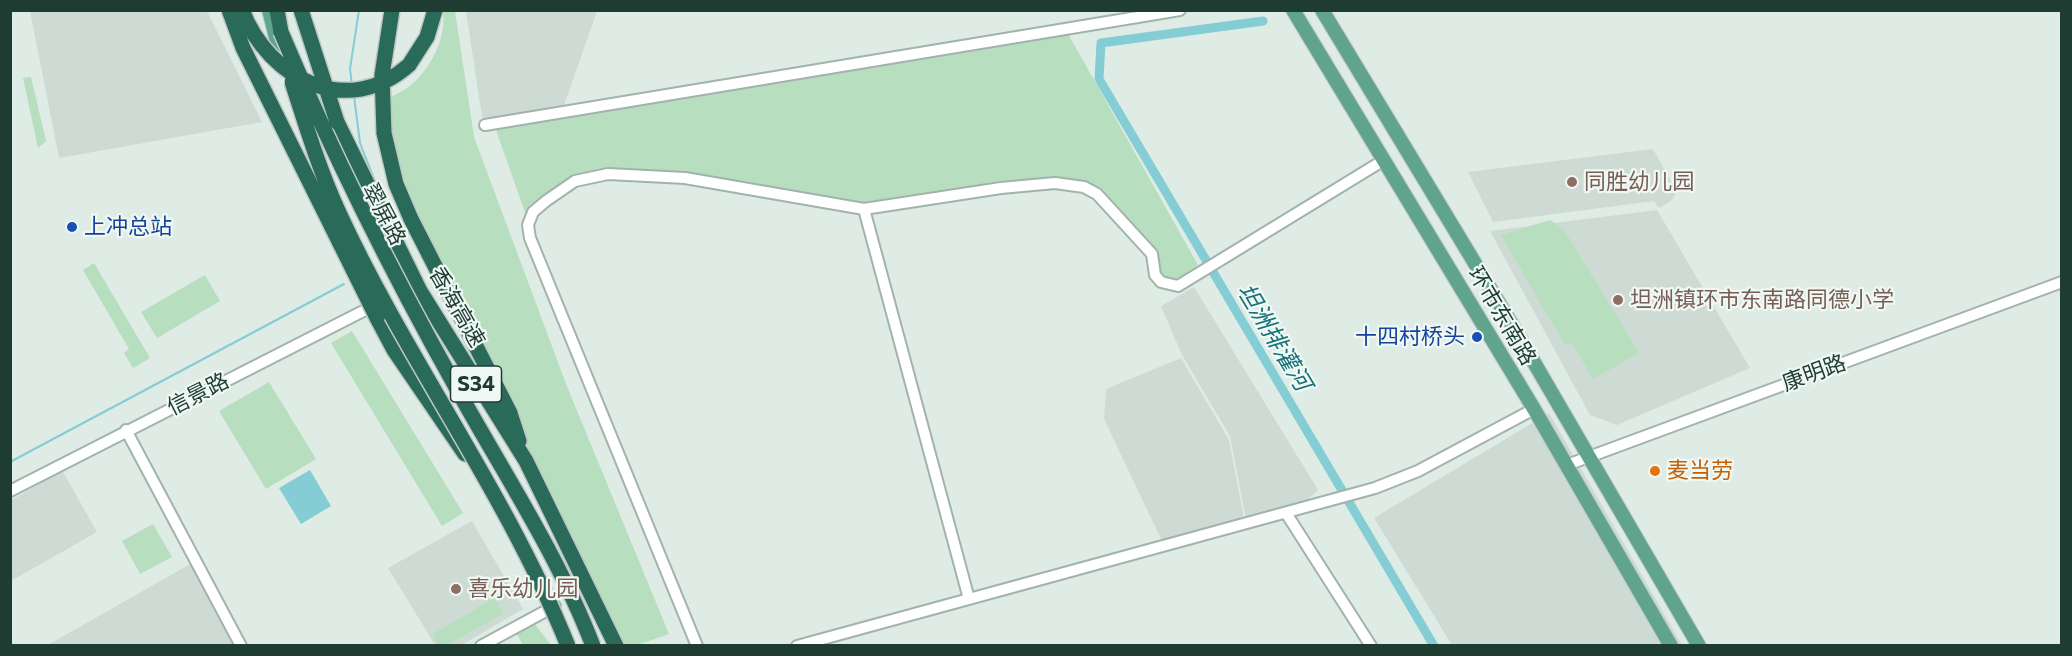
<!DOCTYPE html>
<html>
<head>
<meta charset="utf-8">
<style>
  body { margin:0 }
  #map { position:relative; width:2072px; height:656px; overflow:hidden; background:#dfebe5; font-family:Commissioner,sans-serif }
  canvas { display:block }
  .frame { position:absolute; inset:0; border:12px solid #1f3c33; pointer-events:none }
</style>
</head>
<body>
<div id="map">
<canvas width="2072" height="656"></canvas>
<div class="frame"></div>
</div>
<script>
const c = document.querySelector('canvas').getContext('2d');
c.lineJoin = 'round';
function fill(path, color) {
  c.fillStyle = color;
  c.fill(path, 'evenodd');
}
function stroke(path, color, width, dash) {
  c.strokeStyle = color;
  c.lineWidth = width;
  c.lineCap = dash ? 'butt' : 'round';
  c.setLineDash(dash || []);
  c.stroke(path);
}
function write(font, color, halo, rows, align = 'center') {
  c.font = font + ' Commissioner,"Noto Sans SC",sans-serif';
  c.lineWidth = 4.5;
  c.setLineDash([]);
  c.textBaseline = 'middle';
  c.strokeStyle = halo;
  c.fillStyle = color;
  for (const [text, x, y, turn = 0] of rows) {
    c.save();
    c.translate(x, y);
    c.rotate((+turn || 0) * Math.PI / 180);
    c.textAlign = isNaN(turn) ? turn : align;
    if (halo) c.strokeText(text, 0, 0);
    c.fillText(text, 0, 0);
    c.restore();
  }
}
fill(new Path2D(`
  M30 11H207L262 122 59 158Z
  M466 11H597L563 108 487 119 482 117Z
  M1653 149 1677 192 1671 201 1659 208 1654 201 1493 222 1468 172Z
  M1657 210 1750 368 1617 425 1590 415 1490 231Z
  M1194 287 1318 490 1307 500 1246 519 1230 436 1182 355 1161 306Z
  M1181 358 1229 440 1244 519 1162 541 1104 419 1106 389Z
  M1549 413 1682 645H1452L1374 518Z
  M62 470 97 532 11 581 10 501Z
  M472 521 523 609 462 645H435L388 568Z
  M192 563 235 646H46Z`), '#cedbd4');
fill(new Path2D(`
  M443 11H455L474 137 566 384 669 634 637 645H622L452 300 386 143 387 99C394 95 404 91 411 85 431 69 447 36 443 11Z
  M1067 32 1198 265C1189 271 1177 283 1165 279 1155 275 1159 258 1154 250 1136 225 1111 197 1083 183L864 204 685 173 573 176 528 221 496 130Z
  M31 77 46 141 38 148 23 78Z
  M1550 220 1564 230 1639 353 1593 379 1572 343 1565 345 1501 235Z
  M94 263 150 358 133 368 124 353 129 349 83 270Z
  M205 275 220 301 157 338 141 312Z
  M352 331 463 513 442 526 331 343Z
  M269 382 316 459 266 489 219 411Z
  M153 524 172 557 140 574 122 541Z
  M495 598 503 614 447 645H439L432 634Z
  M534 623 551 645H523L516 633Z`), '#b7debf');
fill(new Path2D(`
  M310 470 331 506 301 524 279 488Z`), '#84cdd4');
stroke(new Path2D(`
  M352 85 350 69 359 10
  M354 96 360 143 378 189
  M10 462 344 284`), '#84cdd4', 2);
stroke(new Path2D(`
  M1263 21 1101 43 1099 79 1434 646`), '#84cdd4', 9);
const minor = new Path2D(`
  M485 125 1180 10
  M864 209 969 599
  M126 430 241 646
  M1567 465 2062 282
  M10 491 377 304
  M1286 513 1371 646
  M481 646 555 606
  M697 646 530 238 528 225 533 212 546 201 575 181 608 174 685 178 864 209 1001 188 1055 183 1084 187 1097 194 1152 254 1155 275 1161 282 1178 286 1384 160
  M797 646 1375 488 1418 471 1534 409`);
const major = new Path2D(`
  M269 10 284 69
  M1293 10 1534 409 1671 646
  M1322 10 1514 328 1699 646`);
const highway = new Path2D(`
  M277 10 281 32
  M409 65 427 37 435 10
  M337 122 420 291 526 461 616 646
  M384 133 396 184 411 219 510 413 519 441
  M377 318 394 350 465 454`);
stroke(minor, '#a2b3ac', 14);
stroke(major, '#c0c8c6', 16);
stroke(highway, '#c0c8c6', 18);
stroke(minor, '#fff', 10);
stroke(major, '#61a48e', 14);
stroke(highway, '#2a6a59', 15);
const highwayBridge = new Path2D(`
  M229 10 243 48 377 318
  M242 10C269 80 348 119 409 65
  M301 10 337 122
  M281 32C333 155 392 273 457 389 503 472 559 557 593 646
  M292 82C306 126 320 172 340 215 408 362 507 494 568 646
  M384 133 382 75 392 10`);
stroke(highwayBridge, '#c0c8c6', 18, []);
stroke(highwayBridge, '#2a6a59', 15);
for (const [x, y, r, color] of [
  [1572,182,6,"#8d6e63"],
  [72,227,6,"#1a4fb4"],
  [1618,300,6,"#8d6e63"],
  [1477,337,6,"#1a4fb4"],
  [1655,471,6,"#e8710a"],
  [456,589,6,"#8d6e63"]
]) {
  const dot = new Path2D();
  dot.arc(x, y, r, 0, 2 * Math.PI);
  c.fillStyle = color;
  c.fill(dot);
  stroke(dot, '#f0f8f3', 2);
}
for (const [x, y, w] of [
  [476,384,51]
]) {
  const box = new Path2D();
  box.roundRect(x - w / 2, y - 18, w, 36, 4.5);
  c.fillStyle = '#f0f8f3';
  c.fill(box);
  stroke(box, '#1f3c33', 1.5);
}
write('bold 21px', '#1f3c33', null, [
  ["S34",476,384]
]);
write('22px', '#785e54', '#f0f8f3', [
  ["同胜幼儿园",1584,182],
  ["坦洲镇环市东南路同德小学",1630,300],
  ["喜乐幼儿园",468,589]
], 'left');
write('22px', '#1f3c33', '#f0f8f3', [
  ["翠屏路",384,214,62],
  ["香海高速",457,307,60],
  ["环市东南路",1502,316,59],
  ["康明路",1814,373,-20],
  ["信景路",198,394,-27]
]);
write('22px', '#164399', '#f0f8f3', [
  ["上冲总站",84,227],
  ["十四村桥头",1465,337,"right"]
], 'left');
write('22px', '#c56008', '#f0f8f3', [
  ["麦当劳",1667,471]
], 'left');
write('italic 24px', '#17717b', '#f0f8f3', [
  ["坦洲排灌河",1274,337,59]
]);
</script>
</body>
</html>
